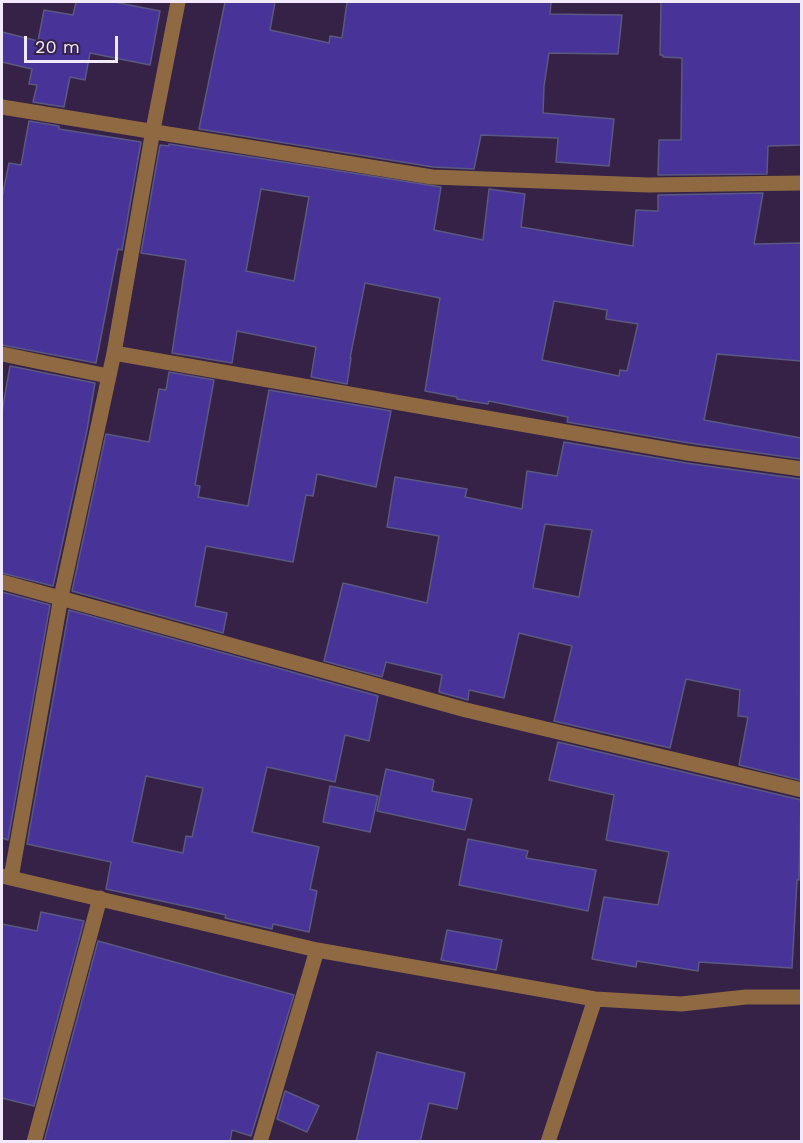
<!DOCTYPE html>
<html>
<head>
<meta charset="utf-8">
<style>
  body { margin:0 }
  #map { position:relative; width:803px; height:1143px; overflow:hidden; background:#352246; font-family:"Work Sans",sans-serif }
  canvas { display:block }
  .frame { position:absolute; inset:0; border:3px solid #f2eafc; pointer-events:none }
  .scale { position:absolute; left:24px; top:36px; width:94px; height:27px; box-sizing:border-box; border:3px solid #f2eafc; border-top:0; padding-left:8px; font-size:18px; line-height:21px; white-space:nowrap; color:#f2eafc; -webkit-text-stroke:4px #352246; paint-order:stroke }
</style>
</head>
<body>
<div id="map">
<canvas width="803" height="1143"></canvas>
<div class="frame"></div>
<div class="scale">20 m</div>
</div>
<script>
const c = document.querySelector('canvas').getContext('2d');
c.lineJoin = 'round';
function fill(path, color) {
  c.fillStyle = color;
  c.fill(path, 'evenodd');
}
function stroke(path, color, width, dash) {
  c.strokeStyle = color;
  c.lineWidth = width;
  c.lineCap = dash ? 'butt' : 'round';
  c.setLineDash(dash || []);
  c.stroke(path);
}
const building = new Path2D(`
  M76 2H114L160 11 150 65 90 53 85 80 70 77 64 107 33 102 37 85 29 84 32 69 2 62V32L38 41 44 10 73 15Z
  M225 2H275L270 30 329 43 330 36 342 38 347 2H551L550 14 622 15 618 54 549 53 544 86 543 113 614 119 609 166 556 162 558 138 481 135 474 169 433 167 199 129Z
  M661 2H801V145L768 146 767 174 658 175 659 140H681L682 58 663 57V55H660Z
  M29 121 59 126V129L141 142 122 250 118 249 96 363 2 345V198L9 163 21 165Z
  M169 144 441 187 434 230 483 240 489 189 525 194 521 227 633 246 636 210 658 211V195L763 193 754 244 801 243V361L717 354 704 420 801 438V459L689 443 567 422 568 417 489 401 488 404 457 399V397L425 391 440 298 365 283 350 358H351L347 384 311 377 316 347 237 331 232 363 172 353 186 260 141 253 160 145 169 146ZM261 189 309 197 294 281 246 271ZM554 301 607 310 606 319 638 324 627 371 620 370 619 376 542 360Z
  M10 366 95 383 87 430 53 586 2 573V412Z
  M169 372 214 380 195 485 200 486 198 497 248 506 269 390 391 411 376 487 317 474 313 496 306 495 293 562 206 546 195 606 227 613 223 633 72 591 106 434 149 442 159 389 166 390Z
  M564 442 686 463 801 479 800 780 739 765 748 717 738 716 740 690 686 679 670 748 554 721 572 646 519 633 504 698 469 690 468 700 439 692 442 675 386 662 382 677 324 661 343 583 427 603 439 536 387 527 395 477 467 489 465 497 522 509 527 471 557 476ZM545 524 592 530 579 597 533 588Z
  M2 592 50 605 8 840 2 838Z
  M69 610 378 696 369 741 345 735 335 782 267 767 252 832 319 847 310 889 317 891 309 932 273 924 272 929 225 918 226 915 106 889 111 862 27 844ZM146 776 203 788 192 837 186 836 183 853 132 842Z
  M558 742 801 800 799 880H797L792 968 699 962 698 971 637 961 636 967 592 959 604 897 658 905 669 852 606 840 614 795 549 780Z
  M386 769 434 780 432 791 472 799 465 830 377 811Z
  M330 786 378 796 370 832 323 822Z
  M468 839 528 851 526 858 596 870 588 911 459 885Z
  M41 912 84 921 34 1106 2 1098V924L37 931Z
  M447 930 502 940 496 970 441 960Z
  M98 941 294 995 251 1136 232 1130 230 1142H44Z
  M377 1052 465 1073 457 1109 429 1103 420 1142H356Z
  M285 1091 319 1106 307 1132 277 1119Z`);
fill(building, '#483399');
stroke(building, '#5b5881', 1.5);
stroke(new Path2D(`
  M2 107 432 177 648 185 802 183
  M114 353 687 453 802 469
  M2 354 108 376
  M2 582 466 710 802 790
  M2 876 317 950 595 999 681 1004 746 997H802
  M11 878 61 597 114 353 153 130 178 2
  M34 1142 100 898
  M260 1142 317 950
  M548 1142 595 999`), '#8e6942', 15);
</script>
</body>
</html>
